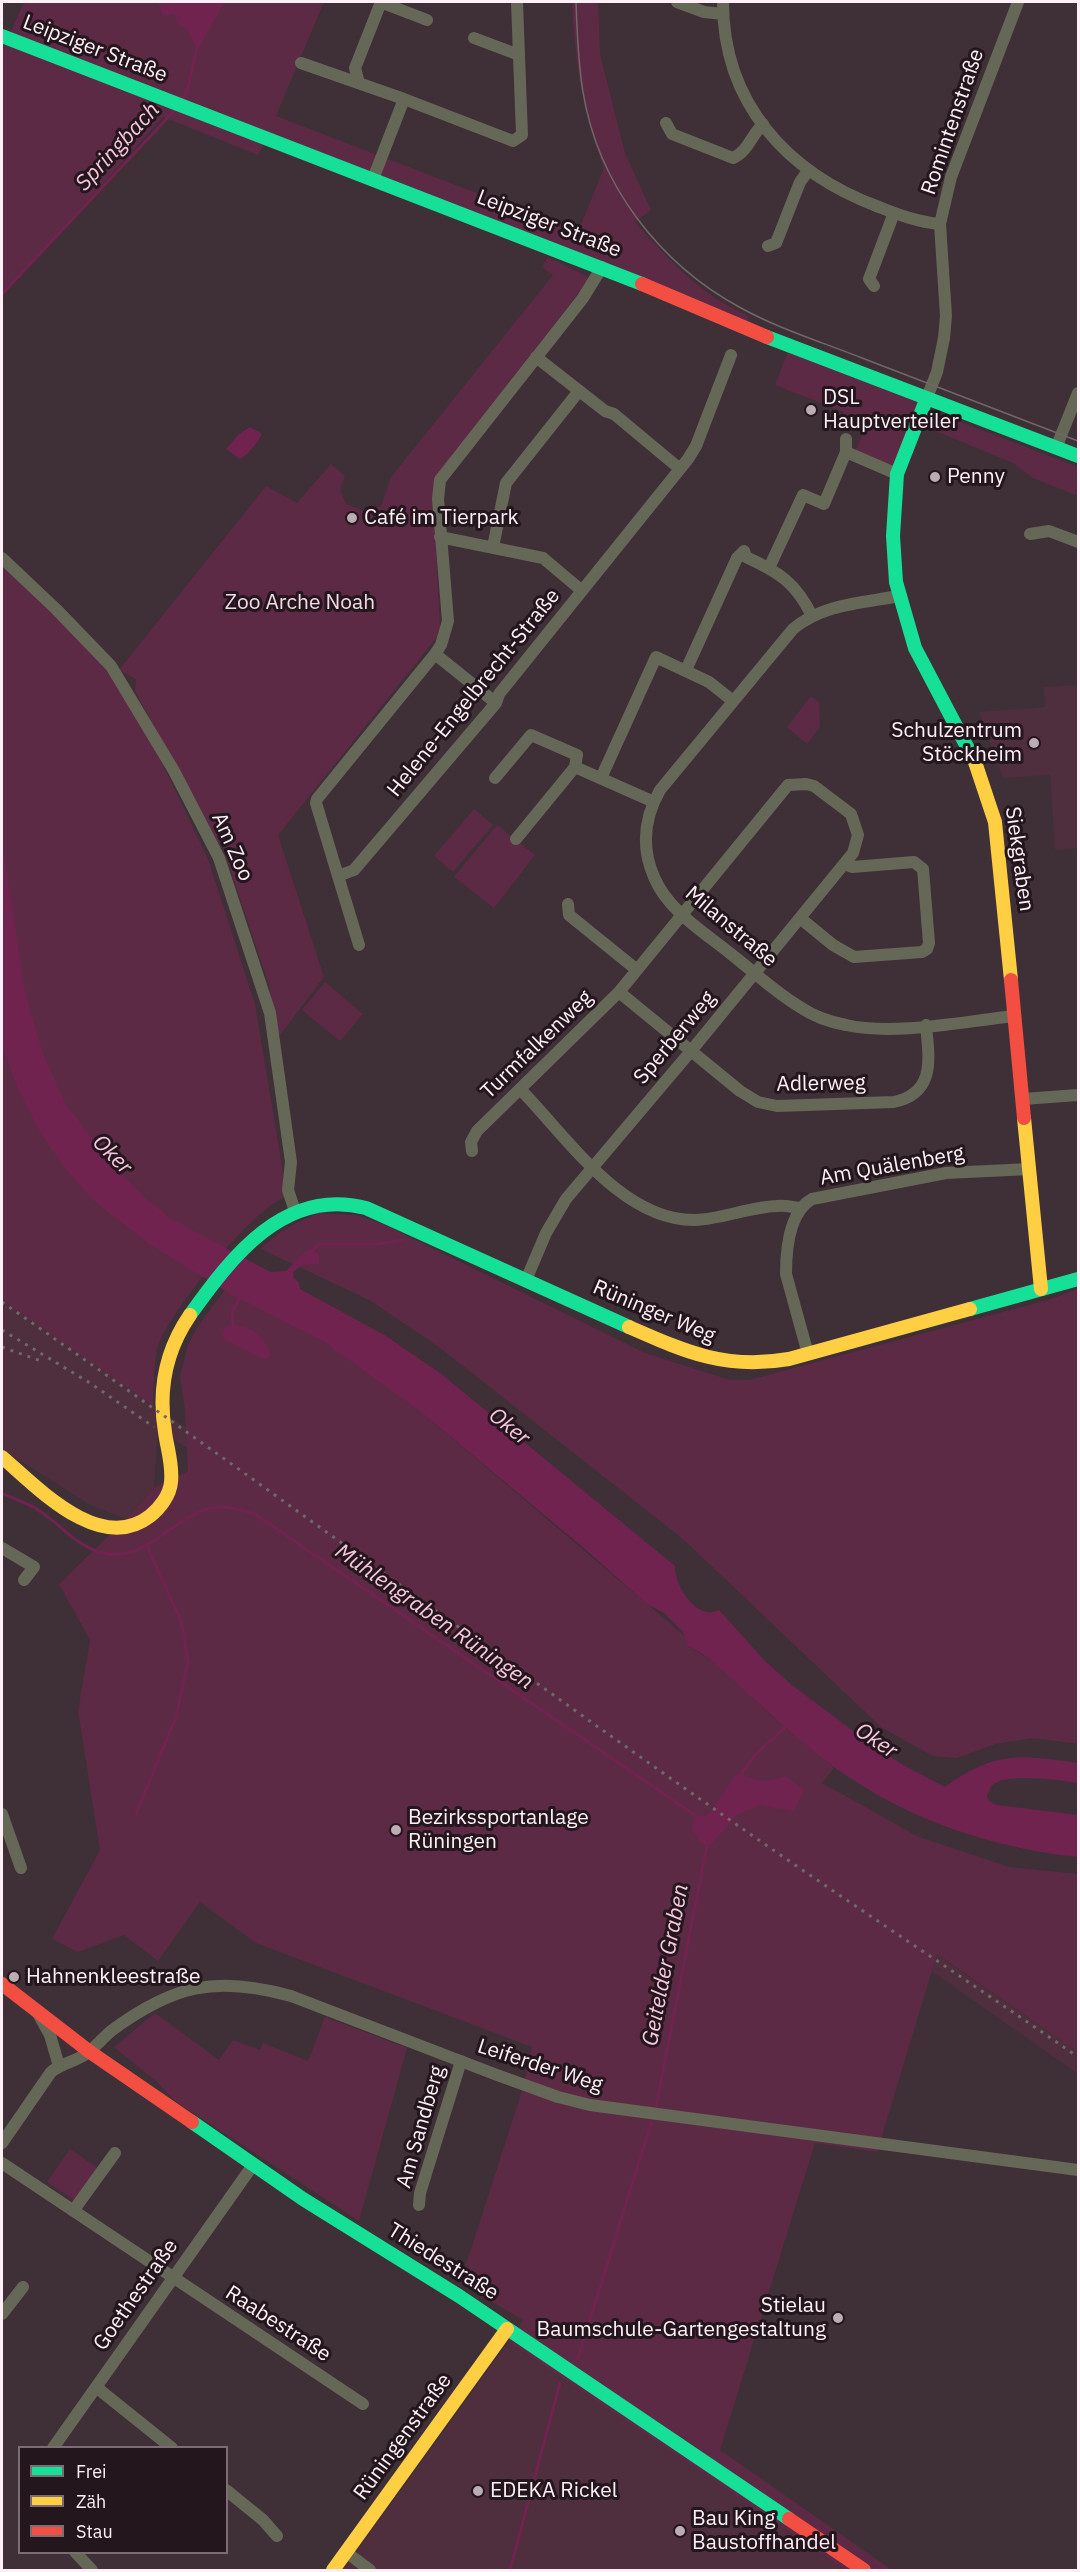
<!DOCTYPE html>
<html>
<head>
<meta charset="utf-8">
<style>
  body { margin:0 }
  #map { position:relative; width:1080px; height:2572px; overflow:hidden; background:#3f2f37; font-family:"IBM Plex Sans",sans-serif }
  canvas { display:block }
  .frame { position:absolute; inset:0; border:3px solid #ffeff6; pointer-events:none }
  .legend { position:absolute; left:18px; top:2446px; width:210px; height:108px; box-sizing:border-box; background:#23161c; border:2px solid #7b6d73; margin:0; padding:8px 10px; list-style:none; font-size:18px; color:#ffeff6 }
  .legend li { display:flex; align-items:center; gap:12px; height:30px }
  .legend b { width:30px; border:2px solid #7b6d73 }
</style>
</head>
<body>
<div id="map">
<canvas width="1080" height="2572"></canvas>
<div class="frame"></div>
<ul class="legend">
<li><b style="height:8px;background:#16e098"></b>Frei</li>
<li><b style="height:8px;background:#ffcf43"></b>Zäh</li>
<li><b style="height:8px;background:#f24e42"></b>Stau</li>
</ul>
</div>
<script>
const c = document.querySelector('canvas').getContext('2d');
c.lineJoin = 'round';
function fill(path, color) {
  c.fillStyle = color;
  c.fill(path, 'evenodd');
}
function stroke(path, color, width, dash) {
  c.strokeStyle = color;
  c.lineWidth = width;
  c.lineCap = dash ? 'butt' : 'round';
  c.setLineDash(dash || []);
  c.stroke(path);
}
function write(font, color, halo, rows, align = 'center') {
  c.font = font + ' "IBM Plex Sans",sans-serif';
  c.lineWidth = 6;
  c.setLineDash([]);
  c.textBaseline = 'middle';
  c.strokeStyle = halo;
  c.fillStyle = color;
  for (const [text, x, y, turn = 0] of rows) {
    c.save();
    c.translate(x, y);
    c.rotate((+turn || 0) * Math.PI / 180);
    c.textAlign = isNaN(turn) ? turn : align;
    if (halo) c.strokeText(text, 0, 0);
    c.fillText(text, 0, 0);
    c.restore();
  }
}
fill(new Path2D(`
  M1078 685V848L1055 850 1050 775 1003 778 979 712 1045 707 1044 687Z
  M2 1300 152 1406 205 1439 631 1744 1078 2052V2074L158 1428 154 1488 126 1519 90 1505 2 1449Z
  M508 2342 736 2496 845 2570H343Z`), '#4f2e3e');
fill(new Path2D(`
  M24 2H324L276 116 578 232 604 168C582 110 575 63 572 2H598L600 54 625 153 651 210 635 222C670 261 700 295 749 316L744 328 267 136 258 155 163 117 2 296V51Z
  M548 257 590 278 440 471 433 489 440 627 437 637 278 835 324 977 277 1039 269 985 224 851 228 845 216 842 135 691 136 679 119 670 266 486 297 503 331 464 345 476 340 490 346 504 363 511 381 506 391 477 553 275 542 267Z
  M788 352 920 402 896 468 855 451 863 433 840 423 844 412 775 385Z
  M940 414 1078 467V496L1033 478 1013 463 933 430Z
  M2 563 65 623 117 681 165 769 208 859 255 1004 287 1196C251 1210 176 1305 160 1341 153 1357 154 1388 153 1406L2 1300Z
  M811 696 819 702 820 727 807 744 787 727Z
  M474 809 493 825 453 872 434 856Z
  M497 825 535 855 494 908 454 877Z
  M325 982 363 1014 340 1041 302 1010Z
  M319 1213 356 1215 383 1224 645 1353 730 1380H749L1048 1300 1078 1289V1744L1033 1738 995 1744 957 1758 933 1756 882 1728 683 1539 439 1347 371 1301 261 1249C278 1231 297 1222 319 1213Z
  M225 1290 326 1343 362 1367 421 1412 687 1638 688 1646 723 1668 769 1714 834 1768 822 1783 919 1837 1009 1867 1078 1874V2052L937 1954 877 2152 815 2143 720 2450 892 2570H845L508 2342 523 2320 460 2283 522 2091 532 2047 256 1943 200 1902 158 1961 124 1935 78 1952 52 1939 100 1850 78 1711 90 1640 59 1584 126 1519 154 1488 188 1471 185 1410 180 1377 188 1345 198 1326Z
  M155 2013 219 2060 233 2040 260 2050 263 2043 308 2061 325 2017 407 2048 359 2221 175 2101 157 2082 114 2047Z
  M70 2149 98 2168 75 2201 47 2182Z`), '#5d2a45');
fill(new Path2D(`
  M158 2H223L197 48 186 27 179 26 174 14 163 16Z
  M250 427 261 433V436C256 444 248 455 240 459L226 449 239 434Z
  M2 842 25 992 43 1054 65 1103 106 1158 146 1199 170 1218 270 1272 286 1271 306 1251 314 1250 319 1255V1264L302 1265 293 1272 294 1278 299 1283 300 1289 386 1336 440 1373 675 1566C674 1586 698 1622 719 1610L765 1661 793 1686 869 1743 905 1766 945 1787C995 1751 1020 1755 1078 1763V1783C1060 1780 1014 1774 997 1782 990 1785 989 1790 987 1797L990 1802 997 1805 1078 1815V1857C975 1846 879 1809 800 1740 780 1723 761 1706 742 1688 723 1671 711 1657 688 1646L683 1632 664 1613 647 1604 585 1549 421 1412 326 1343 229 1293 151 1245 93 1200 65 1168 40 1132 17 1086 2 1046Z
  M230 1325C249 1324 266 1337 270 1355L267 1359H263L224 1339 222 1334 225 1327Z
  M741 1773C757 1783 768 1783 785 1776L804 1790 794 1811 760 1805 737 1815 712 1843 707 1846 701 1843 692 1830 696 1816H705L709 1814 736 1775Z`), '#712350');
stroke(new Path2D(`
  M182 99 187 92 197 48 223 2
  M2 294 175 110
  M311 1251 320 1244H377L402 1240
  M233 1325 232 1312 241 1296
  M2 1493C12 1498 24 1502 35 1508 57 1521 74 1544 99 1552 147 1567 175 1510 219 1507 231 1506 244 1511 255 1514L699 1818
  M741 1774 756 1754 788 1725
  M136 1814 176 1717 188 1662 181 1621 147 1546
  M656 2107 707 1845
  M578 2358 651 2123
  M510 2570 560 2383`), '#712350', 3);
stroke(new Path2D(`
  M380 2 427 20
  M677 2 704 12 723 14
  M723 2C723 103 787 173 879 207 899 215 918 222 940 224
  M474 38 519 55
  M301 63 404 99 513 141 522 135 517 2
  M359 83 355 68 381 2
  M666 123 672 134 733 158C748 151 751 136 763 124
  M373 179 404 99
  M768 246 776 243 800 182 808 171
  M874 286 869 279 894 213
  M536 357 605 411 614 414 680 469
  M926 400 937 372 944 338 946 316 940 224 951 177 1018 2
  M846 439V452L897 474
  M1056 448 1078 393
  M1030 534 1049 531 1078 542
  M440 537 543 558 581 590
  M493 547 506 483 579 391
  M2 558 56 609 111 666 174 771 219 858 270 1013 291 1162 288 1190 295 1211
  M769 568 803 495 824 504 846 452
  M899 596C862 603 823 604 793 629L660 790C644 818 641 847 654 877 668 911 704 932 731 954 754 972 775 992 800 1007 813 1016 830 1022 846 1025 895 1036 965 1021 1015 1016
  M435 654 496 703
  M686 670 737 558 744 551 746 557C779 572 796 583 812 616
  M495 778 531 735 577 755 575 767 654 802
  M601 778 656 657 709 682 733 701
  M516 839 575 767
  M338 876 316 803 317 799 435 654 441 645 448 621 438 499 440 480 583 298 602 267
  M568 904 569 915 637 970
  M800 918 833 945 854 957 922 952 927 949 929 943 923 869 914 862 852 867 844 864
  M359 945 338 876 354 870 496 703 499 694 688 459 696 446 731 355
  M619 992 740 1091 758 1102 777 1106 894 1102C936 1093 929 1058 926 1025
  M520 1089C567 1137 622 1221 695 1220 723 1219 749 1207 777 1206 784 1205 792 1207 800 1208
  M1023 1099 1078 1095
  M472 1151 471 1142 477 1131 619 992 788 785 806 784 814 786 851 814 858 835 853 853 691 1051 566 1199 546 1233 526 1280
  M808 1354 786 1274C786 1249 789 1212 812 1199L946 1173 1030 1169
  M2 1548 34 1567 24 1580
  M2 1814 21 1868
  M39 2015 50 2035 59 2066
  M2 2143 51 2072C63 2062 80 2061 91 2050 98 2044 104 2037 111 2031 173 1985 216 1975 291 1996L497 2075 558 2097 590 2105 1078 2170
  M2 2163 363 2404
  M419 2205 420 2193 461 2061
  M73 2211 115 2153
  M2 2314 23 2287
  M96 2387 172 2448
  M53 2448 253 2165
  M226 2490 263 2520 277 2536
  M75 2552 92 2570
  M346 2552 370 2570`), '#666857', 12);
stroke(new Path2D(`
  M2 36 642 284
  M767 337 1078 456
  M926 400 897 474 893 536 896 582 915 648 975 762
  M970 1309 1078 1279
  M190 1315C232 1256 285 1187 366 1208L629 1327
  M192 2122 303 2199 459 2296 789 2519`), '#16e098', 14);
stroke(new Path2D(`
  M975 762 995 822 1011 980
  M1024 1118 1041 1289
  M629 1327C686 1352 726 1370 789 1359L970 1309
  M2 1457C37 1487 100 1555 150 1516 160 1508 170 1495 171 1482 173 1465 167 1448 165 1432 158 1390 166 1350 190 1315
  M333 2570 507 2329`), '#ffcf43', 14);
stroke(new Path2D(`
  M642 284 767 337
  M1011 980 1024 1118
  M2 1984 90 2052 192 2122
  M789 2519 864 2570`), '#f24e42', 14);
stroke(new Path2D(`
  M576 2C577 32 578 62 583 92 598 184 659 264 741 308 779 329 822 342 862 358 934 386 1006 413 1078 441`), '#6f6866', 1.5);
stroke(new Path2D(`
  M2 1302C250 1474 492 1654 740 1827 852 1905 966 1979 1078 2057
  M2 1330 90 1383 154 1427
  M2 1347 41 1361`), '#6f6866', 3, [3, 6]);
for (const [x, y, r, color] of [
  [811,410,6,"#bcacb3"],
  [935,477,6,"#bcacb3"],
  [352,518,6,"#bcacb3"],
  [1034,743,6,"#bcacb3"],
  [396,1830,6,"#bcacb3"],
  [14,1977,6,"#bcacb3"],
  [838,2318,6,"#bcacb3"],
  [478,2491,6,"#bcacb3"],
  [680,2531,6,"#bcacb3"]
]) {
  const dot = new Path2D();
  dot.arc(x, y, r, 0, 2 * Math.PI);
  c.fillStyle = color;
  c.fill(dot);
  stroke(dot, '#23161c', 2);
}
write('21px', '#ffeff6', '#23161c', [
  ["Leipziger Straße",95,49,21],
  ["Romintenstraße",953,122,-71],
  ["Leipziger Straße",549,224,21],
  ["Helene-Engelbrecht-Straße",474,693,-51],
  ["Am Zoo",232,847,66],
  ["Siekgraben",1019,859,82],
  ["Milanstraße",731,927,40],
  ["Sperberweg",675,1038,-50],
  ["Turmfalkenweg",537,1045,-44],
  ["Adlerweg",821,1084,-1],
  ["Am Quälenberg",892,1166,-10],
  ["Rüninger Weg",654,1312,23],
  ["Leiferder Weg",540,2066,18],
  ["Am Sandberg",421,2127,-74],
  ["Thiedestraße",443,2262,32],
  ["Goethestraße",136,2295,-55],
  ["Raabestraße",278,2324,33],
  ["Rüningenstraße",403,2437,-54]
]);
write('21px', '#ffeff6', '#23161c', [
  ["DSL",823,398],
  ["Hauptverteiler",823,422],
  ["Penny",947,477],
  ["Café im Tierpark",364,518],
  ["Schulzentrum",1022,731,"right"],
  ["Stöckheim",1022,755,"right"],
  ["Bezirkssportanlage",408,1818],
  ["Rüningen",408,1842],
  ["Hahnenkleestraße",26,1977],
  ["Stielau",826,2306,"right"],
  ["Baumschule-Gartengestaltung",826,2330,"right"],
  ["EDEKA Rickel",490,2491],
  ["Bau King",692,2519],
  ["Baustoffhandel",692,2543]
], 'left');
write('21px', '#f2d9e4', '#23161c', [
  ["Zoo Arche Noah",300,603]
]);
write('italic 22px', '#f8c7dd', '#23161c', [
  ["Springbach",118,147,-47],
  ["Oker",112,1155,45],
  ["Oker",509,1427,39],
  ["Mühlengraben Rüningen",434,1617,35],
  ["Oker",876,1741,34],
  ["Geitelder Graben",666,1965,-79]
]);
</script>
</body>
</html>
